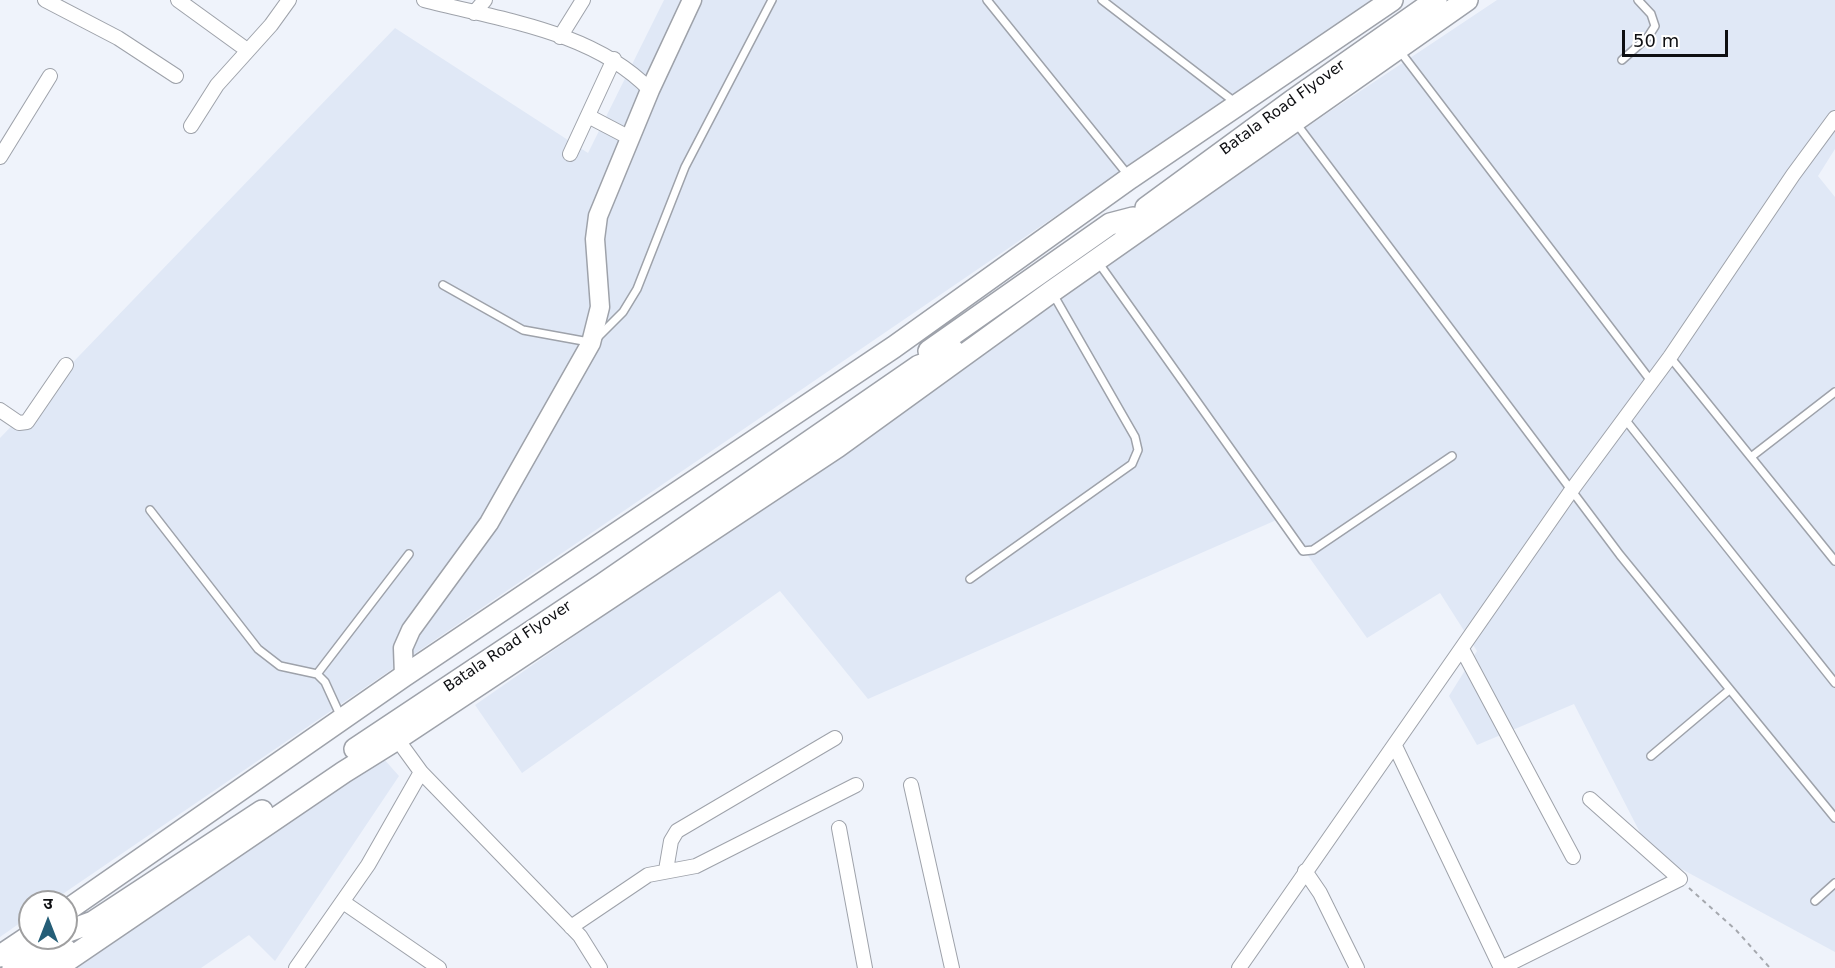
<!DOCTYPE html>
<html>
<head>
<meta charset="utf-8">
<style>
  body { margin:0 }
  #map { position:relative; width:1835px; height:968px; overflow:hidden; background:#eff3fb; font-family:"DejaVu Sans","Noto Sans Devanagari",sans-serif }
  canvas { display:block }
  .north { position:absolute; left:18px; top:890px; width:60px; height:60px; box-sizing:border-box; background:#fff; border:2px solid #9f9fa0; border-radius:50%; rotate:0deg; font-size:16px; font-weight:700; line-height:24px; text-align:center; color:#0e0f12 }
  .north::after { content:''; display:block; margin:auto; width:21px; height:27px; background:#255e77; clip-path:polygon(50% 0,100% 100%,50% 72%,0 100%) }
  .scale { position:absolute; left:1622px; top:30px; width:106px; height:27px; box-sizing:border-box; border:3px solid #0e0f12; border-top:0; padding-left:8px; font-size:18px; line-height:21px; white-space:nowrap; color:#0e0f12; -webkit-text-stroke:4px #fff; paint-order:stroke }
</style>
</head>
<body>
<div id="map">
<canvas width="1835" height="968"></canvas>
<div class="north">उ</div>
<div class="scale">50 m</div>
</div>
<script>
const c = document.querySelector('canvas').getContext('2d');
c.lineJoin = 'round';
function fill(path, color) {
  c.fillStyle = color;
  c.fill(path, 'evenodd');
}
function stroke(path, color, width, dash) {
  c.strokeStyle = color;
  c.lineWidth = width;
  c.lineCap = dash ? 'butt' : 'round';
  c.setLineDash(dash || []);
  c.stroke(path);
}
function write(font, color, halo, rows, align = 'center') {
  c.font = font + ' "DejaVu Sans",sans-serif';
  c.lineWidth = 6;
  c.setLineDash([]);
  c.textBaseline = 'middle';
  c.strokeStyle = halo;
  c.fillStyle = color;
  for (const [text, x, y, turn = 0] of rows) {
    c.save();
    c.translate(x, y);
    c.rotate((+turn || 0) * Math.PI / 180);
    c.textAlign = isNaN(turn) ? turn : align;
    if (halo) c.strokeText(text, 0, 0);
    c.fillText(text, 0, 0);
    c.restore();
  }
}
fill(new Path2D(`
  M664 0H1372L51 902H30V916L0 937V438L395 28 588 153Z
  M1497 0H1835V149L1818 176 1835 197V952L1650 852 1574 704 1477 745 1449 696 1477 651 1440 593 1367 638 1281 518 868 699 780 591 522 773 475 705 1323 116Z
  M383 758 399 776 275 961 249 935 201 968H75Z`), '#e0e8f6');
const lane = new Path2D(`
  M987 0 1128 175
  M1102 0 1236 103
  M1399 50 1651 381
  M1622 60 1648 37 1655 26 1651 14 1638 0
  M1296 123 1620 555 1835 818
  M1098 262 1303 551 1313 550 1452 456
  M443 285 523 330 589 342
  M598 337 623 312 637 289 685 167 772 0
  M1670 357 1835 561
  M1624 418 1835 683
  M1751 457 1835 392
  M150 510 258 649 280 666 317 674 325 682 341 717
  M970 579 1132 464 1138 450 1135 437 1053 294
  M317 674 409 554
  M1651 756 1728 691
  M1815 901 1835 883`);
const street = new Path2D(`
  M45 0 118 38 176 76
  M178 0 247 50
  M424 0C501 20 593 31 650 90
  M474 13 485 0
  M560 37 583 0
  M588 116 630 138
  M191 126 217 85 271 25 289 0
  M570 154 614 59
  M0 157 50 76
  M0 410 19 423 27 422 66 365
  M1462 649 1573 857
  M1395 746 1501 968
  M421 772 580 936 600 968
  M911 785 952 968
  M839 828 865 968
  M666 870 671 841 677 831 835 738
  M1305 871 1320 893 1357 968
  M343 902 439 968
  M571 927 648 875 696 866 856 785
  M296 968 368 865 421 772 397 739
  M1239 968 1571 491 1670 357 1793 175 1835 118
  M1501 968 1680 879 1590 799`);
const secondary = new Path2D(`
  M404 676 403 648 411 630 489 523 591 343 600 307 595 239 598 216 650 90 692 0`);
const primary = new Path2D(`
  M1146 208 1292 101 1436 0
  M929 351 1110 224 1133 218
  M355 749 603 584 919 366 939 359 953 350
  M66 911 404 676 894 347 1130 178 1392 0
  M66 932 93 922 262 811
  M0 956 30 936
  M13 968 47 945
  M36 968 65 949
  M56 968 344 772 397 739 837 447 1051 292 1467 0`);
stroke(lane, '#9ea2aa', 10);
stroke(street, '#9ea2aa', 16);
stroke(secondary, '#9ea2aa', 21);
stroke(primary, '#9ea2aa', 24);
stroke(new Path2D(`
  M1689 888 1736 930 1770 968`), '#a5a8ae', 2, [4.5, 4.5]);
stroke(lane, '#fff', 7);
stroke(street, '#fff', 14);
stroke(secondary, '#fff', 18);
stroke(primary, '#fff', 21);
write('15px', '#0e0f12', '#fff', [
  ["Batala Road Flyover",1283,108,-36],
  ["Batala Road Flyover",508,647,-34]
]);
</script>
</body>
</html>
